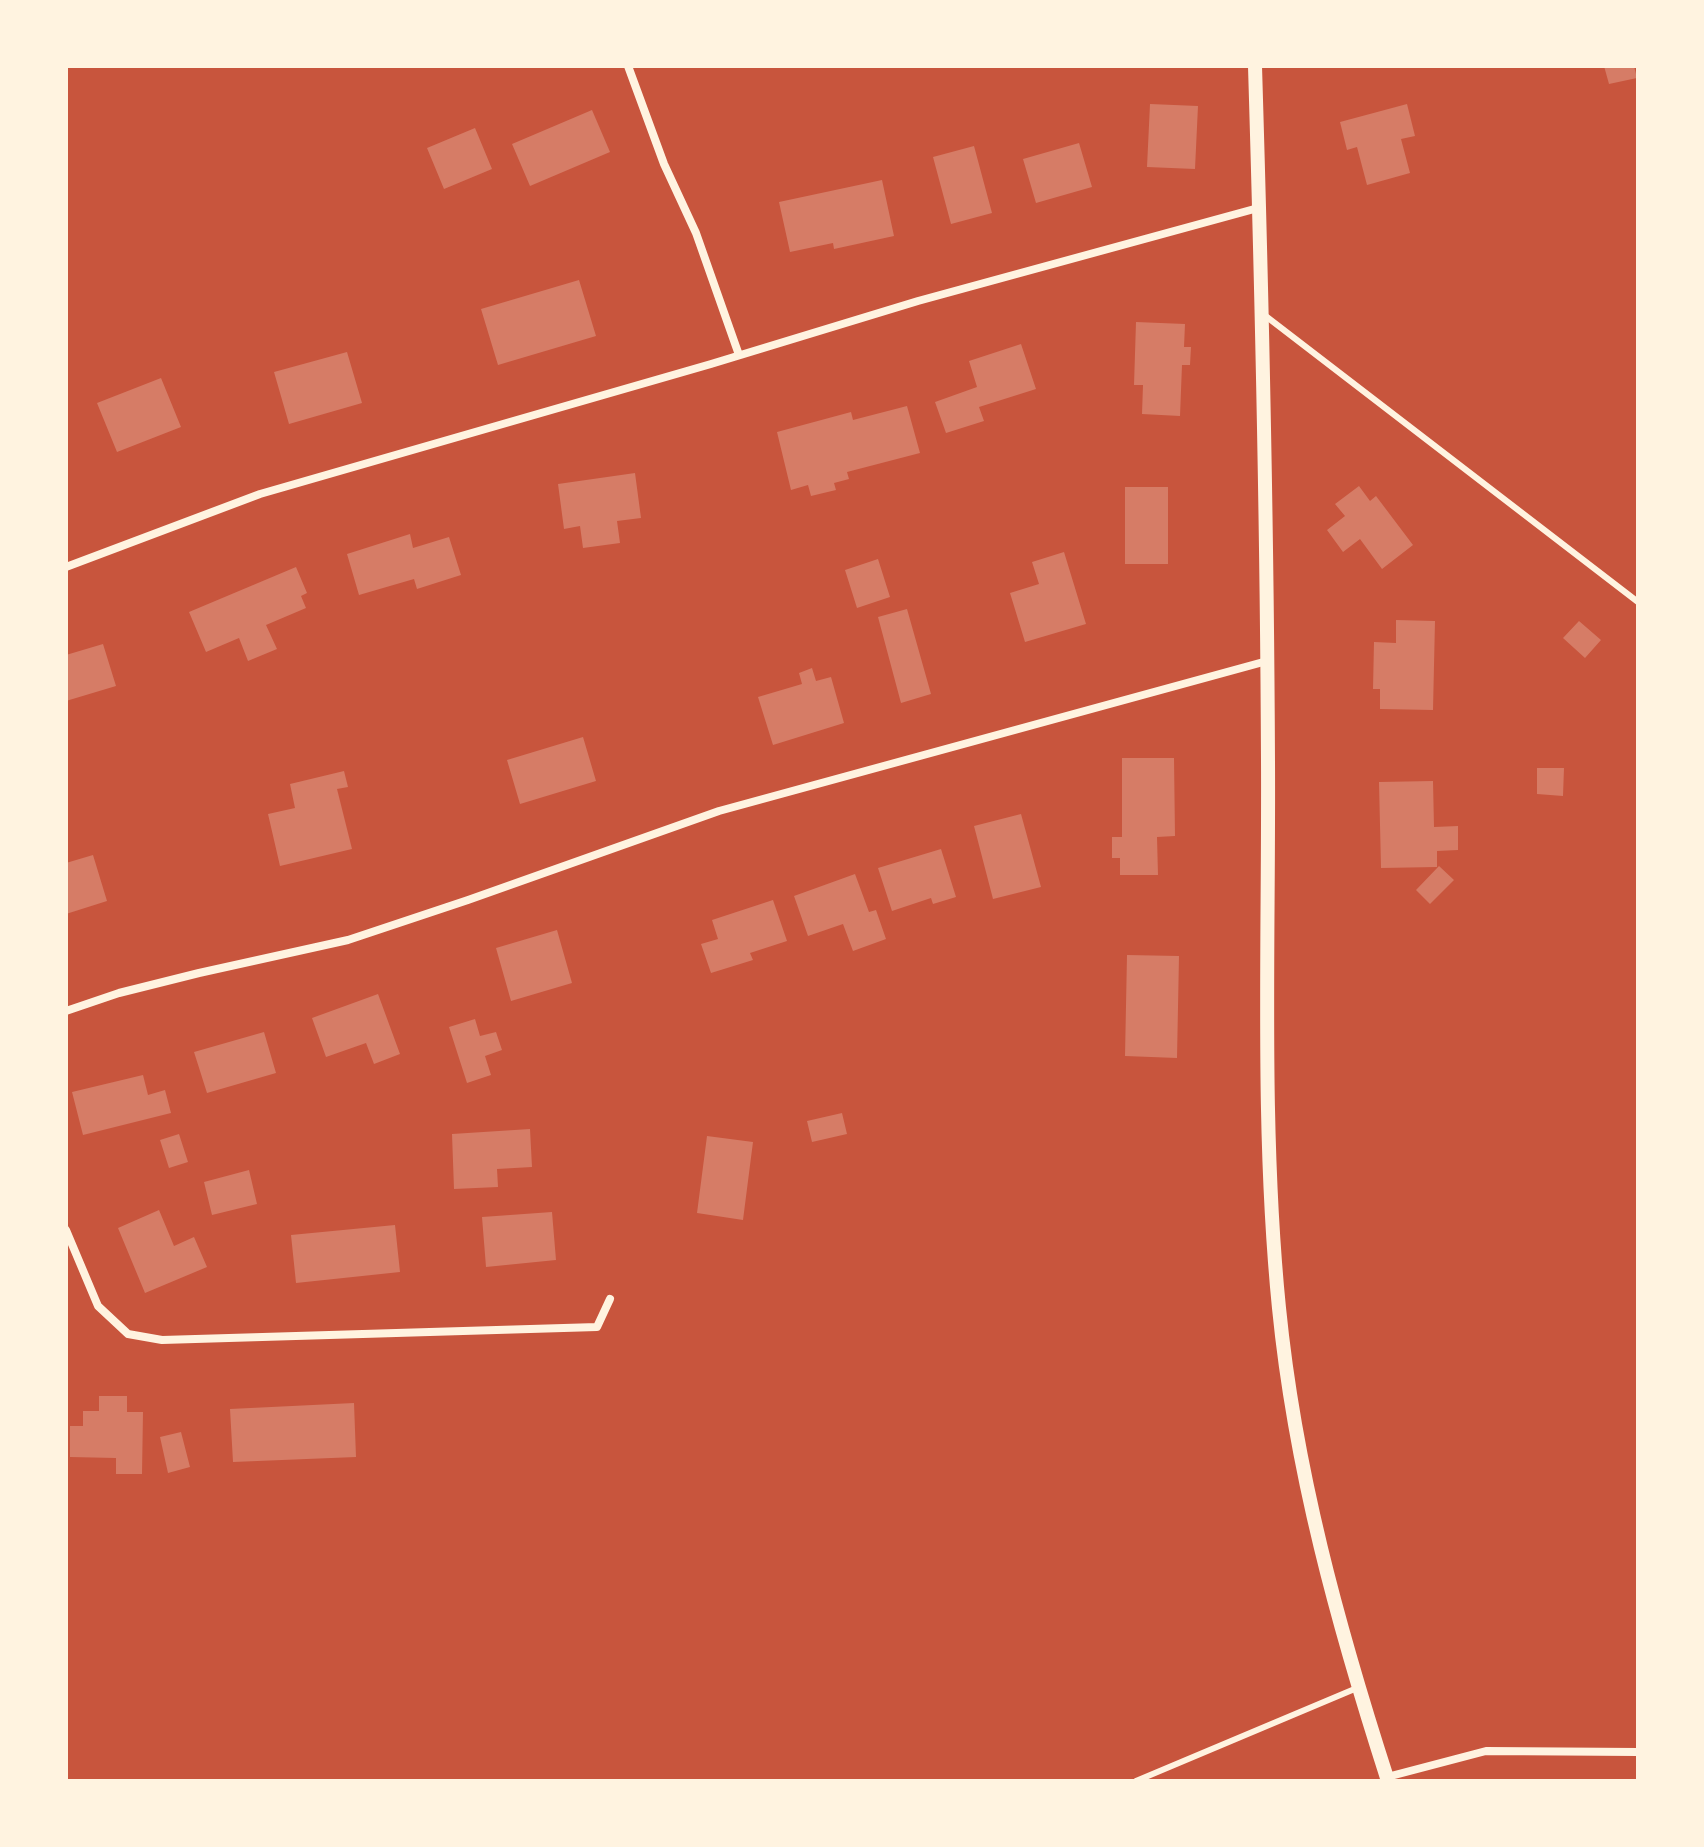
<!DOCTYPE html>
<html>
<head>
<meta charset="utf-8">
<style>
  body { margin:0 }
  #map { position:relative; width:1704px; height:1847px; overflow:hidden; background:#c8553d; font-family:"Roboto Condensed",sans-serif }
  canvas { display:block }
  .frame { position:absolute; inset:0; border:68px solid #fff3e0; pointer-events:none }
</style>
</head>
<body>
<div id="map">
<canvas width="1704" height="1847"></canvas>
<div class="frame"></div>
</div>
<script>
const c = document.querySelector('canvas').getContext('2d');
c.lineJoin = 'round';
function fill(path, color) {
  c.fillStyle = color;
  c.fill(path, 'evenodd');
}
function stroke(path, color, width, dash) {
  c.strokeStyle = color;
  c.lineWidth = width;
  c.lineCap = dash ? 'butt' : 'round';
  c.setLineDash(dash || []);
  c.stroke(path);
}
fill(new Path2D(`
  M1604 66H1634L1637 78 1609 84Z
  M1150 104 1198 106 1195 169 1147 167Z
  M1407 104 1415 136 1401 139 1410 173 1367 185 1357 147 1347 150 1340 122Z
  M592 110 610 152 530 186 512 144Z
  M475 128 492 169 444 189 427 148Z
  M1079 143 1092 187 1036 203 1023 159Z
  M974 146 992 213 951 224 933 157Z
  M882 180 894 236 834 249 833 243 790 252 779 202Z
  M579 280 596 336 498 365 481 309Z
  M1136 322 1185 324 1184 347H1191L1190 365H1182L1180 416 1142 414 1143 385H1134Z
  M1021 344 1036 389 979 407 984 421 946 433 935 402 977 387 969 361Z
  M347 352 362 403 289 424 274 372Z
  M161 378 181 427 117 452 97 403Z
  M907 406 920 453 847 472 849 479 834 483 836 490 811 496 808 485 791 490 777 432 851 412 853 420Z
  M635 473 641 518 617 521 620 543 583 548 580 526 564 529 558 484Z
  M1359 486 1370 501 1376 496 1413 545 1382 569 1360 539 1343 552 1327 530 1345 516 1335 504Z
  M1125 487H1168V564H1125Z
  M410 534 413 548 449 537 461 575 417 589 414 579 359 595 347 554Z
  M1064 552 1086 624 1025 642 1010 593 1039 584 1032 562Z
  M878 559 890 597 857 608 845 570Z
  M296 567 307 593 301 596 306 608 266 625 277 649 248 661 239 638 206 652 189 612Z
  M907 609 931 694 901 703 878 617Z
  M1396 620 1435 621 1433 710 1380 709V689H1373L1374 642 1396 643Z
  M1579 621 1601 640 1585 658 1563 638Z
  M103 644 116 686 66 701V655Z
  M812 668 816 681 831 677 844 723 773 745 758 697 802 684 799 673Z
  M583 737 596 781 520 804 507 760Z
  M1122 758H1174L1175 836 1157 837 1158 875H1120V858H1112V837H1122Z
  M1537 768H1564L1563 796 1537 794Z
  M344 771 348 787 337 789 352 849 280 866 268 814 295 808 290 784Z
  M1433 781 1434 827 1458 826V850L1437 851V867L1381 868 1379 782Z
  M1021 814 1041 887 993 899 974 826Z
  M941 849 956 897 933 904 931 898 892 911 878 868Z
  M93 855 107 901 66 914V863Z
  M1439 866 1454 880 1430 904 1416 890Z
  M855 874 869 912 876 910 886 939 853 951 843 924 808 936 794 896Z
  M773 900 787 941 750 953 753 960 711 973 701 944 718 939 712 920Z
  M557 930 572 983 511 1001 496 948Z
  M1127 955 1179 956 1177 1058 1125 1056Z
  M378 994 400 1054 374 1064 366 1043 326 1057 312 1018Z
  M475 1019 480 1036 496 1032 502 1050 485 1056 491 1075 467 1083 449 1027Z
  M264 1032 276 1073 207 1093 194 1052Z
  M143 1075 148 1095 165 1090 171 1113 83 1135 72 1092Z
  M842 1113 847 1134 812 1142 807 1121Z
  M530 1129 532 1167 497 1169 498 1187 454 1189 452 1134Z
  M179 1134 188 1162 169 1168 160 1140Z
  M707 1136 753 1142 743 1220 697 1213Z
  M249 1170 257 1204 212 1215 204 1182Z
  M159 1210 174 1246 194 1237 207 1267 145 1293 118 1228Z
  M552 1212 556 1260 486 1267 482 1217Z
  M395 1225 400 1272 296 1283 291 1235Z
  M99 1396H127V1412H143L142 1474H116V1458L70 1457V1426H83V1411H99Z
  M354 1403 356 1457 233 1462 230 1409Z
  M181 1432 190 1467 168 1473 160 1437Z`), '#d67c66');
stroke(new Path2D(`
  M1263 314 1638 602
  M1136 1781 1357 1688`), '#fff3e0', 6);
stroke(new Path2D(`
  M628 66 664 164 696 233 739 355
  M66 567 260 494 711 364 918 301 1258 208
  M66 1011 119 993 199 973 348 940 468 900 719 811 1267 661
  M66 1230 98 1306 128 1334 162 1340 597 1327 610 1299
  M1387 1777 1486 1751 1638 1752`), '#fff3e0', 8);
stroke(new Path2D(`
  M1255 66C1262 297 1267 529 1268 761 1269 943 1261 1127 1279 1308 1295 1470 1338 1626 1388 1781`), '#fff3e0', 14);
</script>
</body>
</html>
